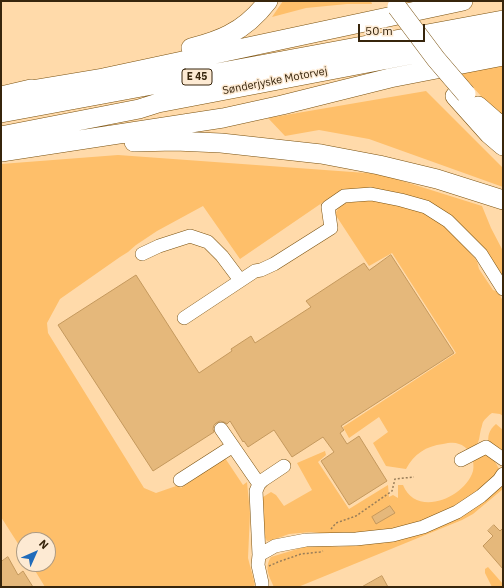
<!DOCTYPE html>
<html>
<head>
<meta charset="utf-8">
<style>
  body { margin:0 }
  #map { position:relative; width:504px; height:588px; overflow:hidden; background:#ffdaaa; font-family:"IBM Plex Sans",sans-serif }
  canvas { display:block }
  .frame { position:absolute; inset:0; border:2px solid #37250c; pointer-events:none }
  .north { position:absolute; left:16px; top:532px; width:40px; height:40px; box-sizing:border-box; background:#fdead3; border:1px solid #ae9b83; border-radius:50%; rotate:45deg; font-size:11px; font-weight:700; line-height:16px; text-align:center; color:#37250c }
  .north::after { content:''; display:block; margin:auto; width:14px; height:18px; background:#206bba; clip-path:polygon(50% 0,100% 100%,50% 72%,0 100%) }
  .scale { position:absolute; left:358px; top:24px; width:67px; height:18px; box-sizing:border-box; border:2px solid #37250c; border-top:0; padding-left:5px; font-size:12px; line-height:14px; white-space:nowrap; color:#37250c; -webkit-text-stroke:3px #fdead3; paint-order:stroke }
</style>
</head>
<body>
<div id="map">
<canvas width="504" height="588"></canvas>
<div class="frame"></div>
<div class="north">N</div>
<div class="scale">50 m</div>
</div>
<script>
const c = document.querySelector('canvas').getContext('2d');
c.lineJoin = 'round';
function fill(path, color) {
  c.fillStyle = color;
  c.fill(path, 'evenodd');
}
function stroke(path, color, width, dash) {
  c.strokeStyle = color;
  c.lineWidth = width;
  c.lineCap = dash ? 'butt' : 'round';
  c.setLineDash(dash || []);
  c.stroke(path);
}
function write(font, color, halo, rows, align = 'center') {
  c.font = font + ' "IBM Plex Sans",sans-serif';
  c.lineWidth = 3;
  c.setLineDash([]);
  c.textBaseline = 'middle';
  c.strokeStyle = halo;
  c.fillStyle = color;
  for (const [text, x, y, turn = 0] of rows) {
    c.save();
    c.translate(x, y);
    c.rotate((+turn || 0) * Math.PI / 180);
    c.textAlign = isNaN(turn) ? turn : align;
    if (halo) c.strokeText(text, 0, 0);
    c.fillText(text, 0, 0);
    c.restore();
  }
}
fill(new Path2D(`
  M283 1H371L372 4H347L306 8 272 17Z
  M503 63V120L459 72Z
  M426 91 503 168V187L369 139 319 130 285 136 268 118Z
  M118 155 380 174 482 206 491 228 503 251V279L441 210 348 192 335 194 240 259 203 206 157 231 136 245 128 252 120 257 60 299 47 323 48 333 144 488 156 493 179 485 181 488 225 458 243 485 247 482 250 513 248 558 255 585 252 587H45L31 564H48V540H24V553L1 517V164Z
  M360 201H384L413 207 436 219 459 240 477 261 479 269 493 290 498 292 503 301V416L500 414 492 413C489 415 485 419 483 422 482 424 482 427 481 429 478 442 481 442 469 451 466 448 463 445 459 444 454 442 449 443 443 444 426 446 414 454 406 469L386 466 373 443 388 432 379 417 349 438 343 427 456 353 392 253 369 266 335 214 341 204Z
  M496 424 503 430V454L489 445C487 436 489 430 496 424Z
  M325 451 326 455 318 462 349 509 388 485 389 497 393 495 398 498V485H403C416 518 465 498 473 471 474 467 473 462 473 458 476 457 480 455 483 455 492 454 496 463 499 469L497 476 467 499 423 522 391 531 338 535 311 532 289 534 273 540 267 541 263 534 262 503 263 497 271 492 276 495 284 506 312 490 297 463Z
  M503 482V489L473 514 462 520 298 587H274C269 576 264 568 271 557L304 547 318 546 339 547 389 542 415 535Z
  M488 567 503 584V587H492L485 573V569Z`), '#febf6a');
const building = new Path2D(`
  M391 255 454 353 341 426 344 430 340 433 347 444 359 436 387 481 349 505 321 461 334 452 323 437 292 457 274 430 248 447 244 441 243 442 230 421 227 424 224 422 220 421 216 423 214 425 213 429 214 432 153 471 58 325 136 275 199 373 232 351 231 349 251 336 255 343 311 307 306 301 364 263 369 270Z
  M390 506 395 513 376 524 372 517Z
  M494 525 500 531 503 528V569L483 546 493 536 488 531Z
  M8 557 18 575 23 571 33 587H1V562Z
  M382 576 388 587H362Z`);
fill(building, '#e5b87b');
stroke(building, '#c4985d', 1);
const minor = new Path2D(`
  M142 254 159 246 190 236 208 242 222 256 240 280
  M184 318 255 271 261 270 274 264 331 228 328 207 344 196 371 194 401 200 426 207 448 221 481 254 503 289
  M221 429 259 484
  M461 460 486 447 503 459
  M180 480 233 446
  M259 555 256 491 259 484 263 480 284 466
  M262 587V583L258 565 259 555 275 546 306 540 356 539 393 535 423 527 457 512 481 496 499 480 503 474`);
const highway = new Path2D(`
  M191 48C202 45 219 40 230 34 244 27 258 14 268 1
  M19 92 103 78 463 1
  M1 96 31 89
  M455 96 489 134 503 146
  M478 106 494 120 503 127
  M1 113 503 20
  M1 136 139 109 158 103 503 37
  M134 142 175 141 221 143 321 154 379 165 437 179 503 200
  M1 152 223 118 282 105 390 78 503 56`);
stroke(minor, '#7a510f', 14);
stroke(highway, '#7a510f', 20);
stroke(new Path2D(`
  M331 529 336 523 356 516 392 491 395 479 414 477
  M269 566 278 562 301 554 320 552 323 551`), '#987d59', 1.5, [2, 2]);
stroke(minor, '#fff', 13);
stroke(highway, '#fff', 19);
const highwayBridge = new Path2D(`
  M397 7 436 59 466 94`);
stroke(highwayBridge, '#7a510f', 20, []);
stroke(highwayBridge, '#fff', 19);
for (const [x, y, w] of [
  [197,77,30]
]) {
  const box = new Path2D();
  box.roundRect(x - w / 2, y - 8, w, 16, 3);
  c.fillStyle = '#fdead3';
  c.fill(box);
  stroke(box, '#37250c', 1);
}
write('bold 10px', '#37250c', null, [
  ["E 45",197,77]
]);
write('11px', '#37250c', '#fdead3', [
  ["Sønderjyske Motorvej",275,81,-11]
]);
</script>
</body>
</html>
